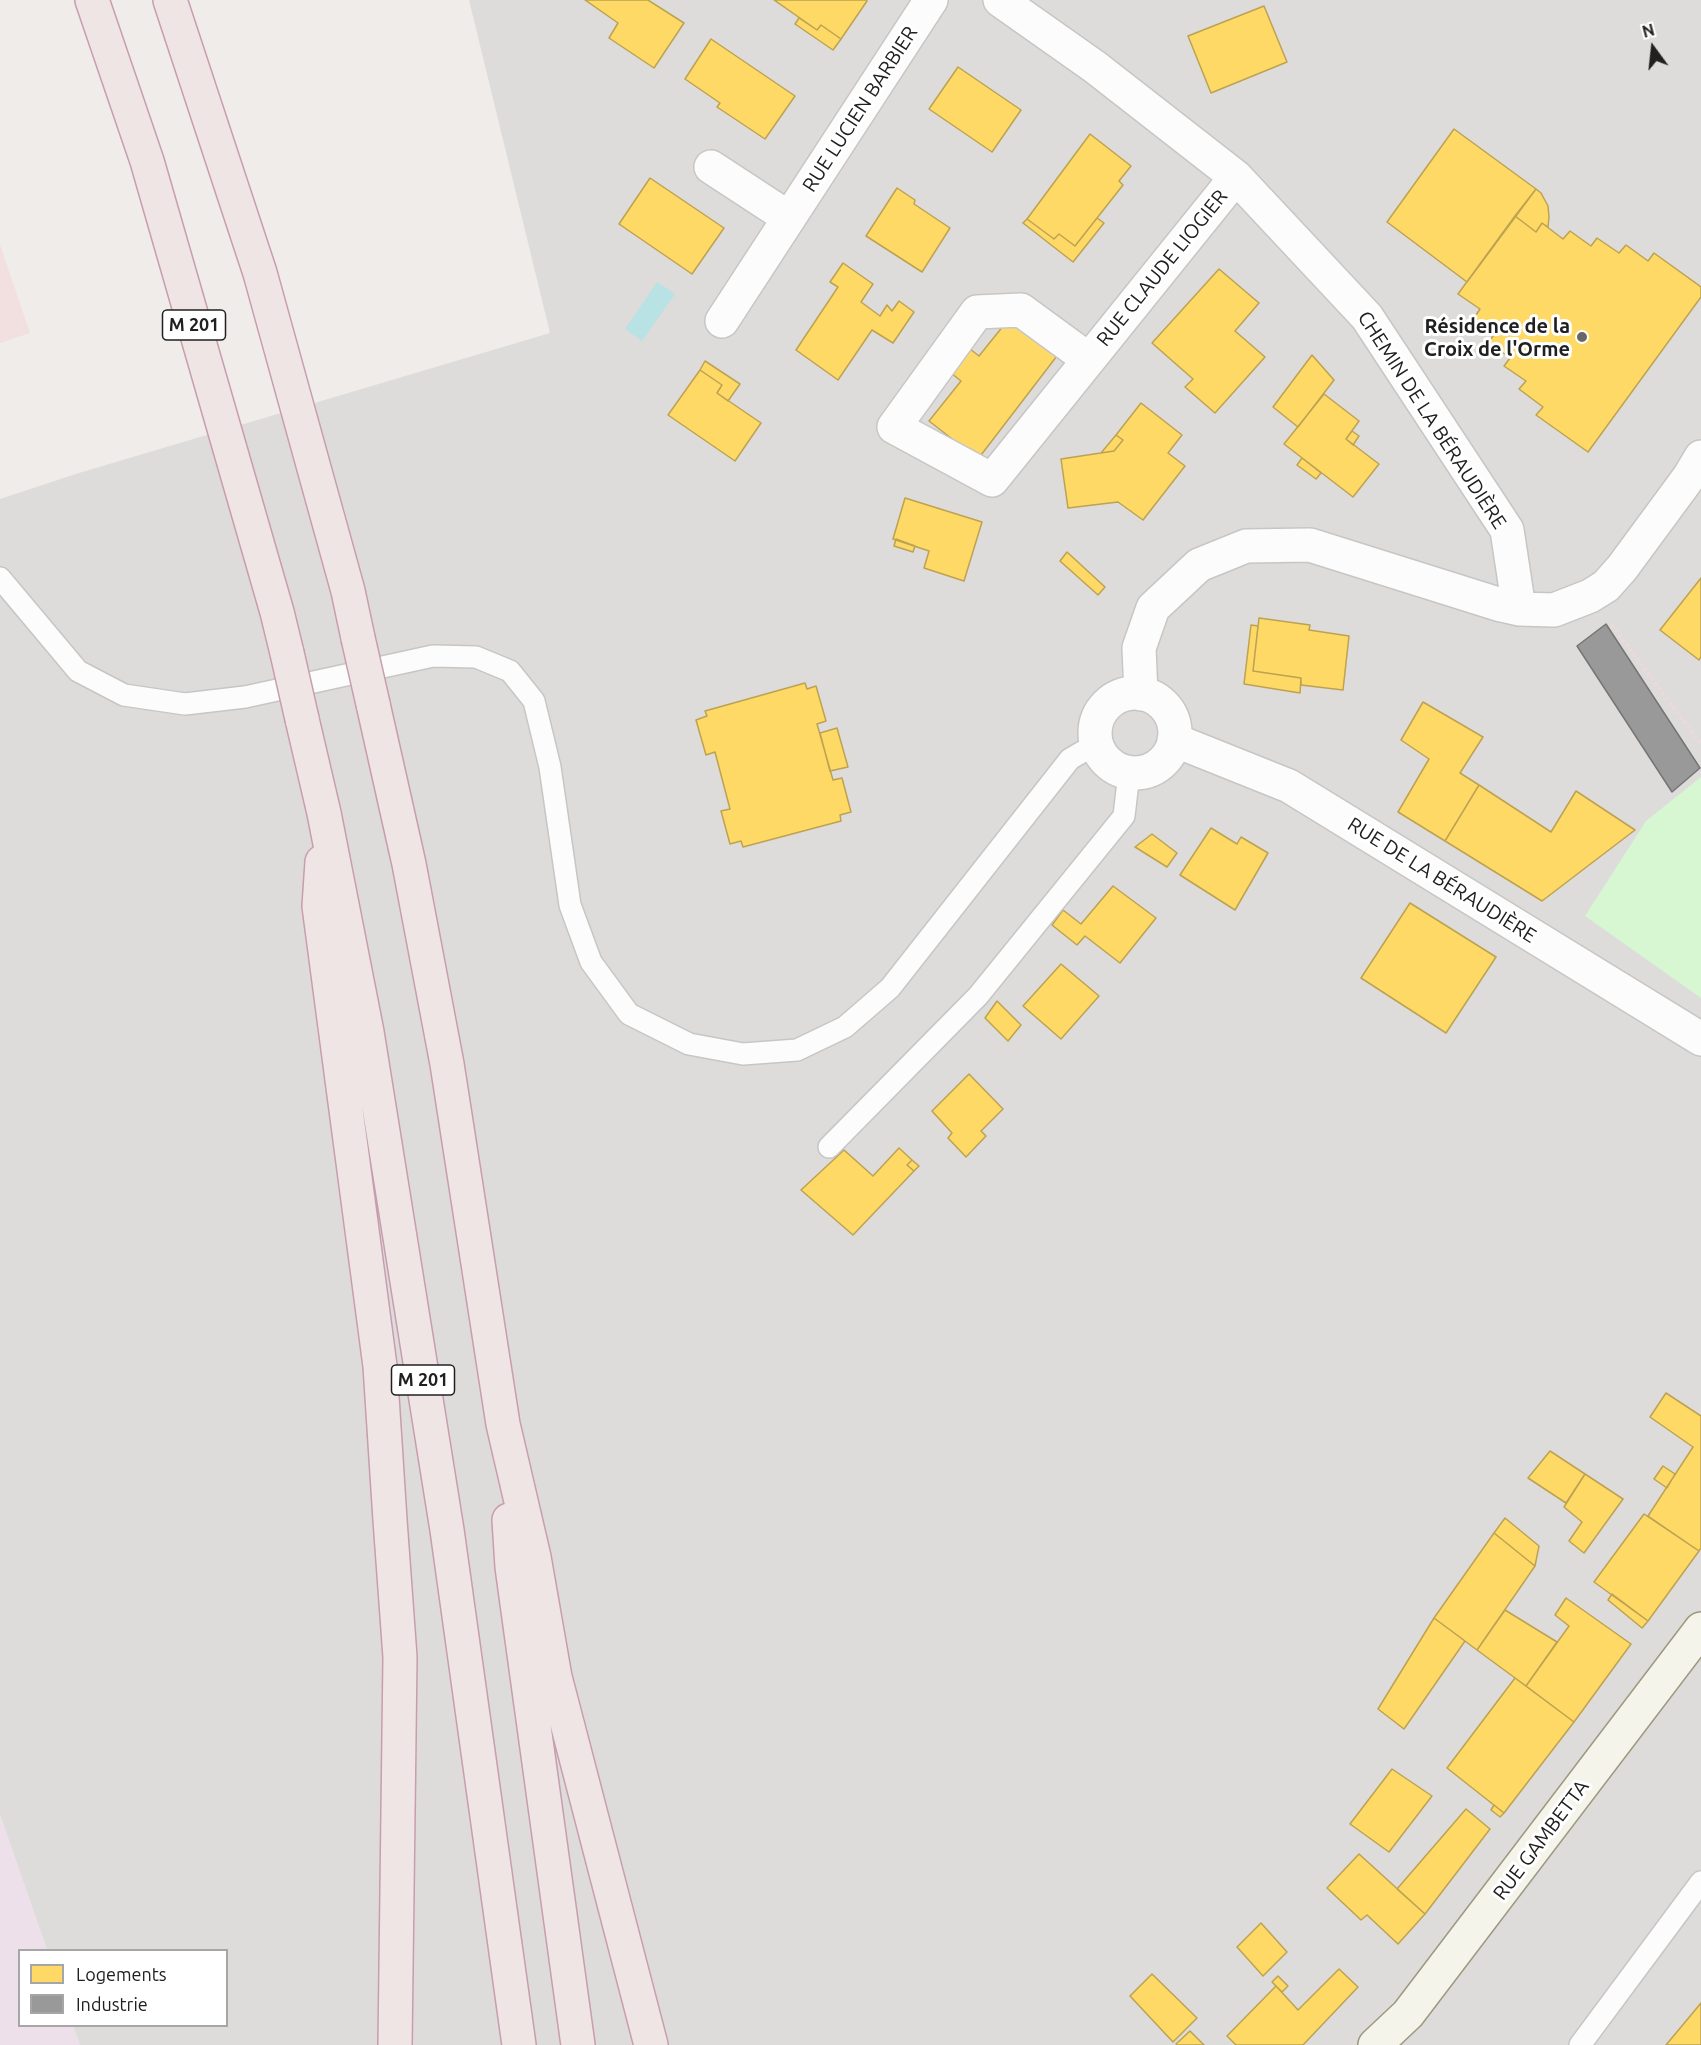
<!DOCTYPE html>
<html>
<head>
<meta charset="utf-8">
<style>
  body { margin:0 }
  #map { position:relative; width:1701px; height:2045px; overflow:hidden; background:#efece9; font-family:Ubuntu,sans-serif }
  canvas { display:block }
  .legend { position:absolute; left:18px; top:1949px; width:210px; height:78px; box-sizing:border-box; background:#fff; border:2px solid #a6a6a6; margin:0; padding:8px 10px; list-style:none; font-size:18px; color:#202020 }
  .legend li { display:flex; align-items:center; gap:12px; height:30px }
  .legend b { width:30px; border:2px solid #a6a6a6 }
  .north { position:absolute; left:1623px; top:18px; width:60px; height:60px; -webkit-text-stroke:4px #fff; paint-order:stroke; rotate:345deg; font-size:16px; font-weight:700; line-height:24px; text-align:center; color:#202020 }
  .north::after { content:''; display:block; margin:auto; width:21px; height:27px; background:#202020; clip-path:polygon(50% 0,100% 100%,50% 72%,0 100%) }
</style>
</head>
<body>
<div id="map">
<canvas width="1701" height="2045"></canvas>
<ul class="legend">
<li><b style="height:16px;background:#ffd966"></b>Logements</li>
<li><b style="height:16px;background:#999"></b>Industrie</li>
</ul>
<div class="north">N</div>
</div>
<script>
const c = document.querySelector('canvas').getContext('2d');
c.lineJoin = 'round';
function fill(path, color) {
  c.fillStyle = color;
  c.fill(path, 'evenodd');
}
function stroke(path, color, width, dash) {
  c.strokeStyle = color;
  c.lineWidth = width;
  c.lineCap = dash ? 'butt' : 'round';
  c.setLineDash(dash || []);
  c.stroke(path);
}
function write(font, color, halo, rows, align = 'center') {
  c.font = font + ' Ubuntu,sans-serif';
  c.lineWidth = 6;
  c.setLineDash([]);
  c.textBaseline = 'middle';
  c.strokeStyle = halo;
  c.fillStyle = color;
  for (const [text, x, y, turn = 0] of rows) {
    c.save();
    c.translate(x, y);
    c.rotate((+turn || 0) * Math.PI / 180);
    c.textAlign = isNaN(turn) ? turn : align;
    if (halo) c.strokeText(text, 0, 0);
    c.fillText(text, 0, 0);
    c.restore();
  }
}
fill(new Path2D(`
  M469 0H1701V2045H80L73 2026H226V1950H47L0 1815V499L79 473 550 333Z`), '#dedcda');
fill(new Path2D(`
  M0 245 30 333 0 343Z`), '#f2dfdf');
fill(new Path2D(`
  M0 1815 47 1950H20V2026H73L80 2045H0Z`), '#ede0ea');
fill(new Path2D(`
  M1701 777V998L1585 916 1646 821Z`), '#d7f6d2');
fill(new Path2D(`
  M657 282 675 294 642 341 625 329Z`), '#b9e2e5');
const homes = new Path2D(`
  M585 0H648L684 23 654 68 609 38 618 23Z
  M774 0H866L867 1 841 39 821 25 817 30Z
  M1264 6 1287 62 1211 93 1188 36Z
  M799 18 817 30 821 25 841 39 833 50 795 24Z
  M711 39 795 96 765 139 717 107 720 103 685 79Z
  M958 67 1021 110 992 152 929 109Z
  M1454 129 1536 189 1467 282 1387 222Z
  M1090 134 1131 166 1119 181 1123 185 1075 246 1059 234 1054 239 1027 219Z
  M650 178 724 228 692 274 619 224Z
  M897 188 915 200 914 204 950 228 922 272 866 236Z
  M1536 189 1541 193 1548 206 1549 217 1548 227 1542 223 1536 232 1515 216Z
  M1515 216 1536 232 1542 223 1563 239 1570 231 1591 246 1597 238 1619 253 1626 245 1648 261 1654 253 1701 287V297L1588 452 1536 415 1543 407 1519 389 1526 381 1504 366 1510 358 1489 342 1495 333 1474 318 1480 309 1458 294Z
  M1097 218 1104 223 1073 262 1023 223 1027 219 1054 239 1059 234 1075 246Z
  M843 263 873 284 861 302 880 316 887 305 892 311 899 301 914 312 893 343 872 330 838 380 796 350 838 287 830 282Z
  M1219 269 1259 303 1235 331 1265 357 1215 413 1185 387 1193 379 1152 343Z
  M1012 315 1060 352 978 459 929 421 961 381 951 373 970 349 979 356Z
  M1312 355 1334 380 1298 427 1273 407Z
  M705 361 740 384 728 401 717 393 722 385 700 370Z
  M700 370 722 385 717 393 761 423 735 461 668 415Z
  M1324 394 1359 421 1346 439 1379 464 1353 497 1284 444Z
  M1141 403 1182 435 1168 453 1185 466 1143 520 1118 502 1068 508 1061 459 1114 451 1123 440 1116 435Z
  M1352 431 1359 436 1353 445 1346 439Z
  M1116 435 1123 440 1114 451 1101 453Z
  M1302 458 1321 473 1316 479 1297 465Z
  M905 498 982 522 964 581 924 568 929 551 893 539Z
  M896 539 915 546 913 552 894 546Z
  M1067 552 1105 587 1098 595 1060 561Z
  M1701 578V657L1699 660 1660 630Z
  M1259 618 1310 625 1309 630 1349 636 1343 690 1301 685V678L1253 671Z
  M1251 625 1258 626 1253 671 1301 678 1300 693 1244 684Z
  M805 683 807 689 816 686 826 721 817 724 833 780 842 778 851 812 840 815 841 821 743 847 741 841 730 844 721 811 730 809 715 752 706 755 696 720 707 716 705 711Z
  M1423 702 1483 737 1460 773 1479 785 1445 841 1398 812 1429 759 1401 740Z
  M837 728 848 767 830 771 820 733Z
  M1479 785 1551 832 1576 791 1635 830 1542 901 1445 841Z
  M1211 828 1237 844 1241 837 1268 853 1235 910 1180 875Z
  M1152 834 1177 853 1167 867 1135 847Z
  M1113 886 1156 918 1120 963 1085 936 1077 945 1052 925 1063 910 1081 924Z
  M1410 903 1496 957 1446 1033 1361 978Z
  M1061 964 1099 996 1061 1039 1023 1006Z
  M997 1001 1021 1025 1008 1041 985 1018Z
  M969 1074 1003 1109 981 1131 986 1136 966 1157 948 1138 952 1133 932 1111Z
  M899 1148 912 1160 907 1165 914 1171 853 1235 801 1190 844 1150 873 1176Z
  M912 1160 919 1166 914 1171 907 1165Z
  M1666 1393 1701 1416V1548L1699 1551 1648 1516 1693 1447 1650 1417Z
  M1550 1451 1585 1474 1566 1503 1528 1478Z
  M1663 1466 1675 1474 1667 1488 1654 1479Z
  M1585 1474 1623 1499 1584 1553 1569 1541 1582 1522 1564 1507Z
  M1644 1514 1699 1551 1648 1621 1594 1582Z
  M1505 1518 1539 1546 1535 1566 1494 1533Z
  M1494 1533 1535 1566 1477 1650 1434 1618Z
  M1612 1594 1648 1621 1642 1628 1608 1600Z
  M1566 1598 1631 1644 1574 1722 1526 1686 1569 1626 1555 1615Z
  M1505 1610 1557 1642 1526 1686 1477 1650Z
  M1434 1618 1465 1641 1404 1729 1378 1709Z
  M1515 1678 1574 1722 1504 1813 1447 1768Z
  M1392 1769 1432 1796 1389 1852 1350 1824Z
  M1494 1805 1504 1813 1500 1817 1491 1810Z
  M1466 1809 1490 1829 1425 1914 1397 1889Z
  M1359 1854 1425 1914 1398 1944 1367 1915 1361 1920 1327 1888Z
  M1261 1923 1287 1952 1263 1976 1237 1947Z
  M1339 1969 1358 1987 1303 2045H1236L1227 2036 1276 1986 1298 2010Z
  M1152 1974 1197 2018 1173 2042 1130 1996Z
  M1278 1976 1288 1986 1282 1992 1272 1982Z
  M1701 2003V2045H1666Z
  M1190 2031 1204 2045H1177L1176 2044Z`);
fill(homes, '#ffd966');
stroke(homes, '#bca251', 1.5);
const industry = new Path2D(`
  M1606 624 1700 768 1672 792 1577 646Z`);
fill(industry, '#999');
stroke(industry, '#757575', 1.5);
const service = new Path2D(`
  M0 578 78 671 124 695 185 704 245 697 433 656 476 657 510 671 534 701 550 767 570 905 591 962 629 1014 689 1044 743 1054 797 1050 845 1027 890 988 1070 759 1096 744
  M829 1147 978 996 1124 816 1129 773
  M1580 2045 1701 1882`);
const minor = new Path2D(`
  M1000 0 1095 67 1236 177 1367 317 1507 530 1519 609
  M711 167 789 218
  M722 321 931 0
  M1088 359 1021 310 977 312 894 427 992 480 1236 177
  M1095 733a40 40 0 1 1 80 0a40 40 0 1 1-80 0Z
  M1141 694 1139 648 1153 608 1199 565 1246 546 1310 545 1501 605 1519 609 1554 610 1590 596 1606 586 1622 568 1689 477 1701 457
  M1174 740 1289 786 1701 1039`);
const secondary = new Path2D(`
  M1375 2045 1408 2014 1701 1629`);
const trunk = new Path2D(`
  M92 0 147 161 277 612 287 653
  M170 0 260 273 348 591 358 638
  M373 704 409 864 447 1064 503 1424 534 1557 555 1677 651 2045
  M302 719 324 813 367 1032 447 1530 519 2045
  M322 862 319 906 380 1366 390 1520 400 1657 395 2045
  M509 1520 512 1567 578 2045`);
stroke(service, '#c7c6c5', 24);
stroke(minor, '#c7c6c5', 36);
stroke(secondary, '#9b997f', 36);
stroke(trunk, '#c79daf', 36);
stroke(new Path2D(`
  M1612 625 1701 744`), '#ecd9da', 4, [3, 3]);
stroke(service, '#fdfcfc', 21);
stroke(minor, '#fdfcfc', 33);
stroke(secondary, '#f5f4eb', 33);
stroke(trunk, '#efe5e4', 33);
const trunkBridge = new Path2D(`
  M358 638 373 704
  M287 653 302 719`);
stroke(trunkBridge, '#c79daf', 36, []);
stroke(trunkBridge, '#efe5e4', 33);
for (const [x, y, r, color] of [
  [1582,337,6,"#686766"]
]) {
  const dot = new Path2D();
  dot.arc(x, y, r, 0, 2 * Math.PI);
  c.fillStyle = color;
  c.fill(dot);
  stroke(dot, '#fff', 2);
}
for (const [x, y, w] of [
  [194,325,63],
  [423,1380,63]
]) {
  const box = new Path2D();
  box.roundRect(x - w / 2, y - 15, w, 30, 4.5);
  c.fillStyle = '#fff';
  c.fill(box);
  stroke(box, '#202020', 1.5);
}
write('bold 18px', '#202020', null, [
  ["M 201",194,325],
  ["M 201",423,1380]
]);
write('20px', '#202020', '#fff', [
  ["RUE LUCIEN BARBIER",860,109,-57],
  ["RUE CLAUDE LIOGIER",1162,268,-51],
  ["CHEMIN DE LA BÉRAUDIÈRE",1432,420,57],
  ["RUE DE LA BÉRAUDIÈRE",1442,880,32],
  ["RUE GAMBETTA",1541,1840,-53]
]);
write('bold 20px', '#202020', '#fff', [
  ["Résidence de la",1570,326],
  ["Croix de l'Orme",1570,349]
], 'right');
</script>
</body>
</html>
